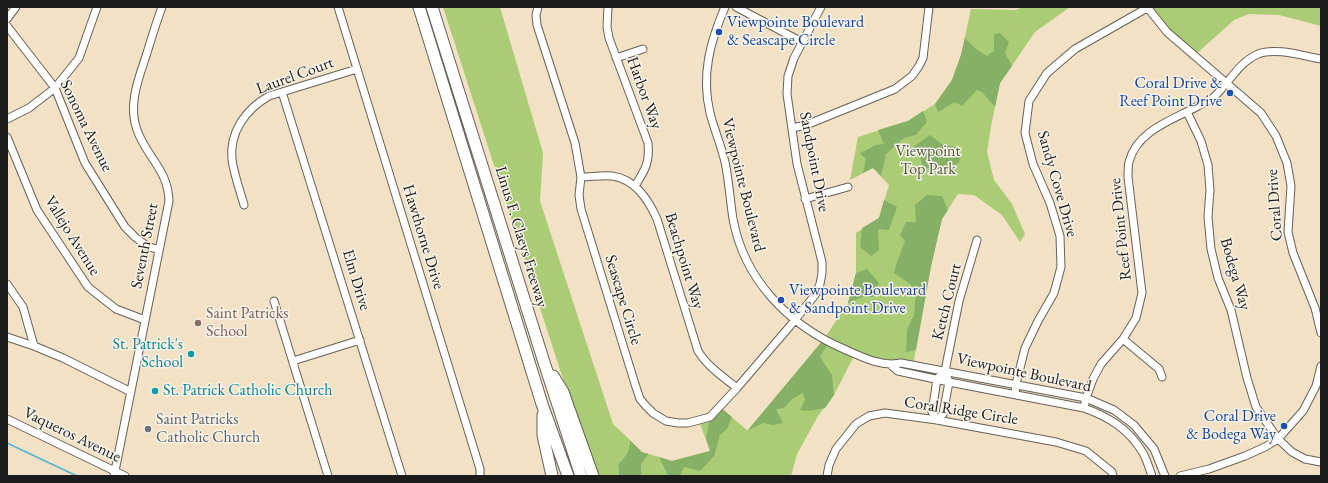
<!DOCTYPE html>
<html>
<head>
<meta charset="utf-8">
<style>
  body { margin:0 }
  #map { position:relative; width:1328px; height:483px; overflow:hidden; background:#f2e1c5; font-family:"EB Garamond",serif }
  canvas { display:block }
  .frame { position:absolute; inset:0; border:8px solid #1c1c1c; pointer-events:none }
</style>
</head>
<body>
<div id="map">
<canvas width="1328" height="483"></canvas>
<div class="frame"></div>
</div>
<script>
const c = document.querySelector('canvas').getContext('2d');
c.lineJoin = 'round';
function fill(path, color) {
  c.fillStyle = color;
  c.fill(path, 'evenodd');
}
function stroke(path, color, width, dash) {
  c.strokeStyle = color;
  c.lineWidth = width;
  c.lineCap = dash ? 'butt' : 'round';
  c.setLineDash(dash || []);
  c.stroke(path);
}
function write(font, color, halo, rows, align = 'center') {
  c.font = font + ' "EB Garamond",serif';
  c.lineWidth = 3;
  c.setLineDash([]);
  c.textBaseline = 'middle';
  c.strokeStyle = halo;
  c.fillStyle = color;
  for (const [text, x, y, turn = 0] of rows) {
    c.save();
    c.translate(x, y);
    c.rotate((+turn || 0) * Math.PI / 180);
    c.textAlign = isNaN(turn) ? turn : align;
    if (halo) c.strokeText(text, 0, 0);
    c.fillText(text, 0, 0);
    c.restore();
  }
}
fill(new Path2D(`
  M443 7H500L543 153 540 201 613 424 630 440C629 452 627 455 618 464L619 476H597L571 404Z
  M1022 7H1070L1035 32 1000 83 992 121 987 152 994 180 1012 204 1025 234 1020 242 1002 215 974 195 958 194 942 219 931 266 913 365H891L855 354 834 395 818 416 797 454 791 476H669L672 461 710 451 699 421 720 407 748 431 824 339 848 303 856 273V233L879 218 889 185 873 168 850 180 858 137 908 121 935 104 952 80 961 55 971 9 1016 10Z
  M1147 7H1321V26L1279 15 1249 14 1234 20 1195 55Z
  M649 454 659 457 668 476H642L641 464Z`), '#a9cc75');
fill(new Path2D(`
  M1000 33 1009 42 1005 53 1012 66 1000 83 995 107 982 92 977 90 962 106 955 102 938 112 935 104 952 80 961 55 965 38 976 49 987 56 994 51V34Z
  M923 111 927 122 916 135 904 138 886 154 881 176 873 168 863 173 866 159 860 153 876 145 884 144 878 130 908 121Z
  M930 135 942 144 955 147 961 155 959 163C945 168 938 171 923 167L919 154 905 153Z
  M927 195 942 196 948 210 942 219 931 266 916 350 906 352 907 330 914 315 916 290 909 283 894 273 896 265 905 241 900 235 906 222H916L915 205Z
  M884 200 897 207 889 230 878 229 879 250 871 256 860 247 862 228 879 218Z
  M867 269 879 283 873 297H862L848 303 856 273Z
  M824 339 829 342 820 357 832 375 834 395 825 408 809 411 800 410 805 400 803 393 792 399 784 408 776 409 783 423 773 425 763 423 747 431Z
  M720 407 732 417 727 429 720 435 714 456 700 471 684 467 680 476H668L659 457 672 461 710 451 706 438 710 417Z
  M630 440 642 452 649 454 641 464 642 476H619L618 464C627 455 629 452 630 440Z`), '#86b066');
stroke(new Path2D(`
  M7 443 77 476`), '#52b6d1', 1.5);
const minor = new Path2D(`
  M338 7 480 469V476
  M538 7 536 15 537 25 575 143 581 177 579 195 581 209 635 384 640 399 646 406 653 413 666 421 678 423H688L710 417 737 388 790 326 815 295 820 284 822 273V262L797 164 787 94 788 76 794 58 821 7
  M608 7 607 27 609 38 648 143C650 163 645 170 635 186
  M725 7C710 42 701 75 710 113 714 129 721 145 725 162 729 181 730 200 733 219 744 279 788 325 844 349 862 357 881 367 901 363L1086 398 1114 410 1134 425 1154 449 1165 476
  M736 7 802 42
  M1147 7 1167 32 1261 113 1276 136 1287 163 1291 186 1288 232 1293 253 1315 308 1321 333
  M7 19 16 7
  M7 26 55 88 85 163 125 227 135 237 147 246 159 250
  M616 58 643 49
  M282 92 402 476
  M1187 112 1201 141 1208 165 1210 190 1208 217 1211 249 1218 278 1231 310 1247 378 1256 407 1278 439 1292 452 1305 459 1321 462
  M7 119 29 108 55 88 79 58 97 7
  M792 128 806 125 895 89 912 76 919 66 923 58 929 7
  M7 137 37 210 88 287 116 309 145 320
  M581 177C591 177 602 175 612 176 635 179 648 199 657 219L698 351C707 366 723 377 737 388
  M805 199 848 187
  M244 205C240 191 234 174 232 160 229 132 246 109 269 96L357 69
  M7 284 23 307 34 346
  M274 301 328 476
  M7 337 34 346 63 358 131 392
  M1123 339 1159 369 1162 377
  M293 361 360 340
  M891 365 898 371 949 382 1084 408C1109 417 1129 429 1143 453 1147 460 1149 468 1152 476
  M945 371 959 301 977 240
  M945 371 949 382 943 414 937 420 932 412 937 379Z
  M1015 394 1016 384 1025 348 1038 321 1054 293 1061 267 1060 236 1050 203 1033 164 1025 133 1029 101 1047 73 1075 49 1147 8
  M1084 408 1086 398 1093 379 1101 364 1123 339 1136 318 1142 293 1128 177C1128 172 1128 166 1129 162 1137 130 1173 120 1198 106 1203 103 1210 101 1214 97 1229 83 1238 63 1258 54 1275 47 1303 56 1321 59
  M7 419 125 476
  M114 476 169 201C168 169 147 158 137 130 128 105 138 80 146 56 151 40 156 23 162 7
  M827 476 829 465 836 449 856 424 869 416 885 413 937 420 1056 442 1086 451 1112 472 1113 476
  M1180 476 1209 469 1245 456 1265 447 1278 439 1303 411 1316 386 1321 366`);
const highway = new Path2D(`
  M419 7 542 404 568 476
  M432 7 543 359 581 476
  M553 376 563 392 593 476
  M543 415V435L552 476`);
stroke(minor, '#676157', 9);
stroke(highway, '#676157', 13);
stroke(minor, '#fff', 7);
stroke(highway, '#fff', 11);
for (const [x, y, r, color] of [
  [719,32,4,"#1a4fb4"],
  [1230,93,4,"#1a4fb4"],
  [781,300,4,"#1a4fb4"],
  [198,323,4,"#8d6e63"],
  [191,354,4,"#0f9aa8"],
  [155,391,4,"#0f9aa8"],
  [1284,426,4,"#1a4fb4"],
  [148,429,4,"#6b7280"]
]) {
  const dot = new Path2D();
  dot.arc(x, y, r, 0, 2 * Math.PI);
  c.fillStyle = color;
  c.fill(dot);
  stroke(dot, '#f7f3e8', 1.5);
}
write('16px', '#164399', '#f7f3e8', [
  ["Viewpointe Boulevard",727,23],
  ["& Seascape Circle",727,41],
  ["Coral Drive &",1222,84,"right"],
  ["Reef Point Drive",1222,102,"right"],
  ["Viewpointe Boulevard",789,291],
  ["& Sandpoint Drive",789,309],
  ["Coral Drive",1276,417,"right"],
  ["& Bodega Way",1276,435,"right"]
], 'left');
write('16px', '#1c1c1c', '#f7f3e8', [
  ["Laurel Court",295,76,-20],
  ["Harbor Way",644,93,70],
  ["Sonoma Avenue",86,126,64],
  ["Sandpoint Drive",814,162,79],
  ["Sandy Cove Drive",1057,184,74],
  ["Viewpointe Boulevard",743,185,76],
  ["Coral Drive",1275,205,-94],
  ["Reef Point Drive",1121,229,-96],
  ["Vallejo Avenue",72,236,58],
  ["Hawthorne Drive",423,237,73],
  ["Linus F. Claeys Freeway",521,237,73],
  ["Seventh Street",145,246,-79],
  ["Beachpoint Way",684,261,73],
  ["Bodega Way",1235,274,74],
  ["Elm Drive",356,280,73],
  ["Seascape Circle",623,300,73],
  ["Ketch Court",947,302,-76],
  ["Viewpointe Boulevard",1024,373,12],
  ["Coral Ridge Circle",961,411,9],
  ["Vaqueros Avenue",72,435,26]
]);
write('16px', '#4d5a3b', '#f7f3e8', [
  ["Viewpoint",928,152],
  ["Top Park",928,170]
]);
write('16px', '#785e54', '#f7f3e8', [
  ["Saint Patricks",206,314],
  ["School",206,332]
], 'left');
write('16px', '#0d838f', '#f7f3e8', [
  ["St. Patrick's",183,345],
  ["School",183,363],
  ["St. Patrick Catholic Church",163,391,"left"]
], 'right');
write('16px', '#5b616d', '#f7f3e8', [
  ["Saint Patricks",156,420],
  ["Catholic Church",156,438]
], 'left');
</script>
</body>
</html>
